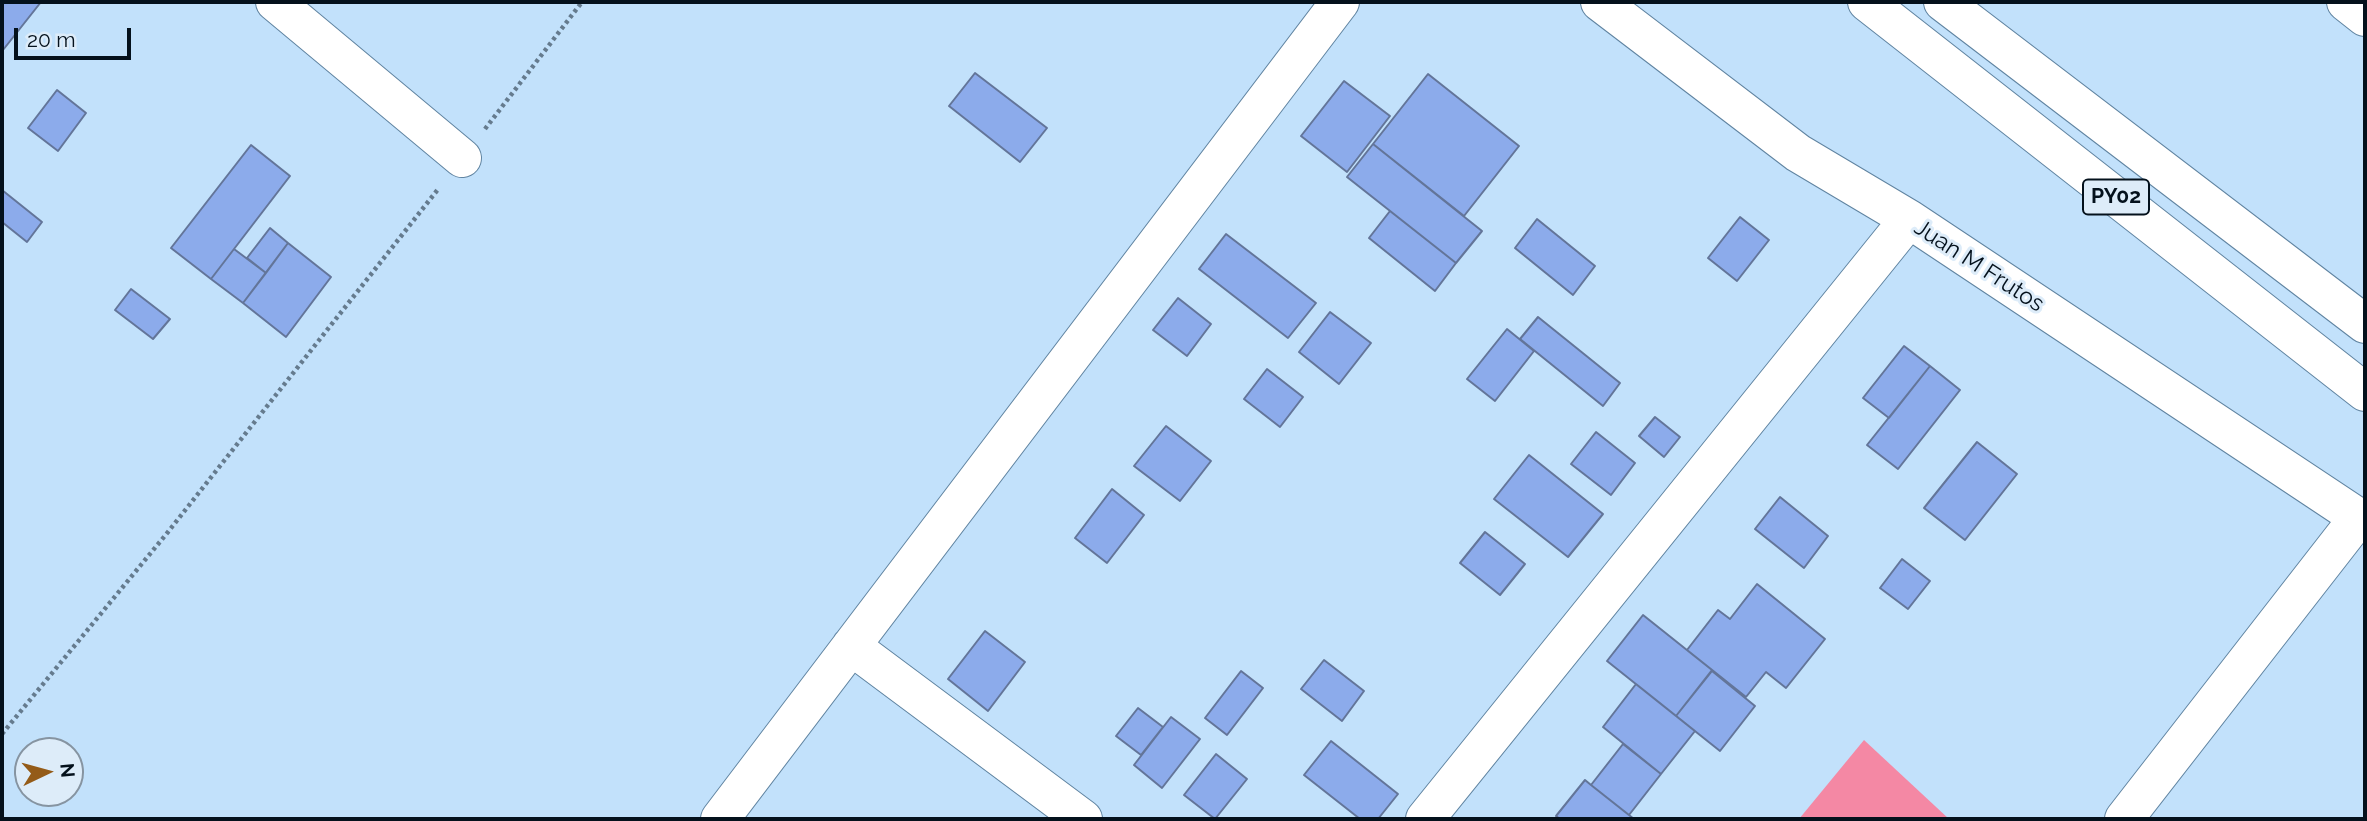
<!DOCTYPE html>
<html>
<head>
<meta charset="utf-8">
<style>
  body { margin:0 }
  #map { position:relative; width:2367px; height:821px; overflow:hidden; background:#c2e1fb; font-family:Raleway,sans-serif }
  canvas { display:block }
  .frame { position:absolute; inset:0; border:4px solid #04111c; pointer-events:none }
  .north { position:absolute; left:14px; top:737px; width:70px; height:70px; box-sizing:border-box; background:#ddecf9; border:2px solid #8694a1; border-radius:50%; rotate:85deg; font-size:19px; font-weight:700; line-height:28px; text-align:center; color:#04111c }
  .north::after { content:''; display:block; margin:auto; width:24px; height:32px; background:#945b18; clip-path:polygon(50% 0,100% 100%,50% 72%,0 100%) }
  .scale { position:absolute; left:14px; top:28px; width:117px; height:32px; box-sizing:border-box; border:4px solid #04111c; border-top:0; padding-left:9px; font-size:21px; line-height:24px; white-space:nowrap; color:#04111c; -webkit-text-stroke:5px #ddecf9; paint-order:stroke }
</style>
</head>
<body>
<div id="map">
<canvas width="2367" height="821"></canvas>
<div class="frame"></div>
<div class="north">N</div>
<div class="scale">20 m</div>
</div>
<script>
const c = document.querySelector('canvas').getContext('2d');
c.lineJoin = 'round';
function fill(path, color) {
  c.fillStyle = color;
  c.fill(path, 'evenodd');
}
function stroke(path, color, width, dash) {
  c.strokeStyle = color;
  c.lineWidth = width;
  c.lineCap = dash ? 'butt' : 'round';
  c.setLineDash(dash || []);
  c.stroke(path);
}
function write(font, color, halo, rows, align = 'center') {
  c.font = font + ' Raleway,sans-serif';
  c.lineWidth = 6;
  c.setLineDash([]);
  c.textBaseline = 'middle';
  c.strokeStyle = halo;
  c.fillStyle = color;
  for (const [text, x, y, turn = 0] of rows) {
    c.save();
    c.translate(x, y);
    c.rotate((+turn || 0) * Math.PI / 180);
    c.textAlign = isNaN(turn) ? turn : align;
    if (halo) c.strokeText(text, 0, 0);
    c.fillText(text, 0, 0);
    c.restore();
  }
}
fill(new Path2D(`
  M1864 740 1949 819H1799Z`), '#f488a4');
const building = new Path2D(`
  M2 2H41L3 50H2Z
  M975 73 1047 128 1020 162 949 106Z
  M1428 74 1519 146 1464 216 1373 144Z
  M1344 81 1390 116 1347 172 1301 136Z
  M57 90 86 113 58 151 28 128Z
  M1373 144 1482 231 1456 263 1347 177Z
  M251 145 290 176 211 279 171 248Z
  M2 190 42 222 27 242 2 222Z
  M1390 211 1456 263 1435 291 1369 238Z
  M1740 217 1769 240 1737 281 1708 258Z
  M1537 219 1595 266 1573 295 1515 248Z
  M270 228 288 243 266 273 247 258Z
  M1226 234 1316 303 1288 338 1199 269Z
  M288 243 331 277 286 337 243 303Z
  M234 249 266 273 243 303 211 279Z
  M131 289 170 319 153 339 115 310Z
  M1178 298 1211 324 1187 356 1153 330Z
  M1330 312 1371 343 1339 384 1299 352Z
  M1538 317 1620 383 1603 406 1520 339Z
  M1507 329 1534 351 1495 401 1467 379Z
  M1904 346 1930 366 1889 418 1863 398Z
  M1930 366 1960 390 1898 469 1867 445Z
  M1267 369 1303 397 1280 427 1244 399Z
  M1655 417 1680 437 1664 457 1639 436Z
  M1166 426 1211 461 1180 501 1134 466Z
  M1596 432 1635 463 1611 495 1571 464Z
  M1977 442 2017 474 1965 540 1924 508Z
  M1529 455 1603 514 1568 557 1494 499Z
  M1112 489 1144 515 1107 563 1075 538Z
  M1780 497 1828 536 1804 568 1755 529Z
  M1485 532 1525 564 1500 595 1460 563Z
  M1902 559 1930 581 1908 609 1880 588Z
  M1757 584 1825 639 1786 688 1766 672 1746 697 1687 650 1718 610 1730 619Z
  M1643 615 1712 670 1676 716 1607 661Z
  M985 631 1025 662 988 711 948 679Z
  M1324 660 1364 691 1342 721 1301 689Z
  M1241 671 1263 688 1227 735 1205 718Z
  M1712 671 1755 706 1720 751 1676 716Z
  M1636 684 1695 731 1661 774 1603 727Z
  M1138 708 1163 727 1141 755 1116 736Z
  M1171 717 1200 739 1162 788 1134 765Z
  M1331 741 1398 794 1378 819H1360L1304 775Z
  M1623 744 1661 774 1629 815 1591 785Z
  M1216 754 1247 779 1215 819 1184 795Z
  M1585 780 1591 785 1634 819H1560L1556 816Z`);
fill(building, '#8cabeb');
stroke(building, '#637599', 2);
const minor = new Path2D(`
  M275 2 462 158
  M1600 2 1798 153 1909 219 2365 522
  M2346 2 2365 17
  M851 646 1083 819
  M720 819 1340 2
  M1425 819 1909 219
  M2124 819 2359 517`);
const trunk = new Path2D(`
  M1867 2 2365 392
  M1943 2 2365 324`);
stroke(minor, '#6084a1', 40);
stroke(trunk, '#6084a1', 40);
stroke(new Path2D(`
  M485 129 582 2
  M2 734 168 532 439 188`), '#657b8e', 4.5, [3.5, 3.5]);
stroke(minor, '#fff', 38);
stroke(trunk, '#fff', 38);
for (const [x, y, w] of [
  [2116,197,66]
]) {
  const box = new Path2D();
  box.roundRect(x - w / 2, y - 17.5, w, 35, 5);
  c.fillStyle = '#ddecf9';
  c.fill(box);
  stroke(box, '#04111c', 2);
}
write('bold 21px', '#04111c', null, [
  ["PY02",2116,197]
]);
write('23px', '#04111c', '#ddecf9', [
  ["Juan M Frutos",1979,266,33]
]);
</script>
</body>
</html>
